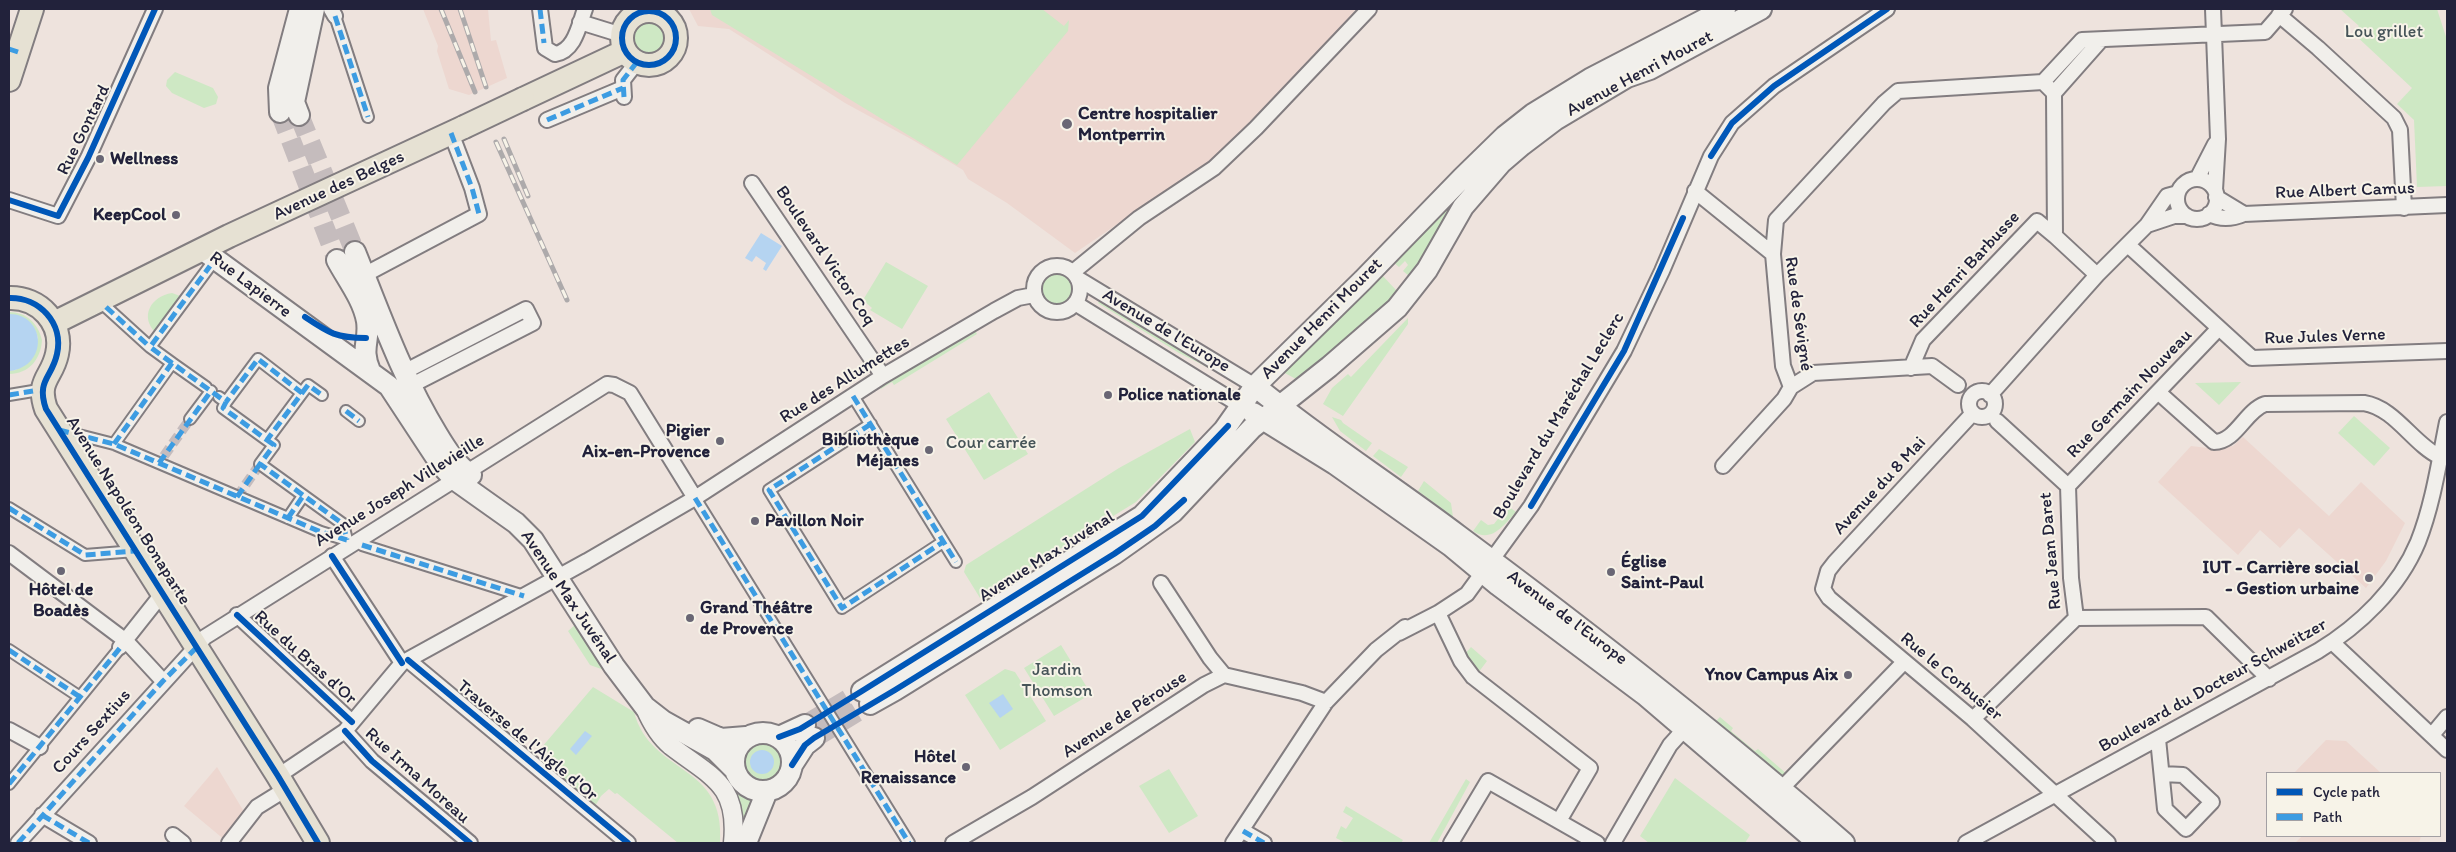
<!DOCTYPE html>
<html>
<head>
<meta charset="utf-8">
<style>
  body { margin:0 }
  #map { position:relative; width:2456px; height:852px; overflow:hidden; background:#eee3dd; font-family:Itim,sans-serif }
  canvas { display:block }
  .frame { position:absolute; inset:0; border:10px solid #22223b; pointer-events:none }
  .legend { position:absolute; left:2266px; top:772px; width:175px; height:65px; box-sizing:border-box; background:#f7f3e8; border:1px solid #a29fa3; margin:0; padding:6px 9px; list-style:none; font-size:15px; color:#22223b }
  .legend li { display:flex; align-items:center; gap:10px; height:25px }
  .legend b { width:25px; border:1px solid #a29fa3 }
</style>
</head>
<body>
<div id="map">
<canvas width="2456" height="852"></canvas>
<div class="frame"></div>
<ul class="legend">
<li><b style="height:6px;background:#0057b8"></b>Cycle path</li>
<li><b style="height:6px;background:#3c9ce2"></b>Path</li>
</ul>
</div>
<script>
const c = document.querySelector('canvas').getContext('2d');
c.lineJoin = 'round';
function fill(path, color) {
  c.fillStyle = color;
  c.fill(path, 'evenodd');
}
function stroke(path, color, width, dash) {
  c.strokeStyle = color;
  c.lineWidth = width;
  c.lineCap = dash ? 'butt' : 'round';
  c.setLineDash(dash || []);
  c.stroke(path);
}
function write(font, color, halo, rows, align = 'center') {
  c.font = font + ' Itim,sans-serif';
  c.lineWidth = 4;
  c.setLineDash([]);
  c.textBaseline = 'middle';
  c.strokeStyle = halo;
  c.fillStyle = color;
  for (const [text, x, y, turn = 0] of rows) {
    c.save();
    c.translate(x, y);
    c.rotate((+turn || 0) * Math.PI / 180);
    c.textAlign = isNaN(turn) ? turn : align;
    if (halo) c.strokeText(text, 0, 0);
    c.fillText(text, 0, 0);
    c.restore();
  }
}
fill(new Path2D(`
  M423 9H488L491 41 496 40 507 78 469 95 449 89 437 51 438 46Z
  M689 9H1355L1352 16 1315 58 1219 155 1075 253 1007 203 968 179 963 170 911 139 845 103 729 29 698 26Z
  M2243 437 2329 516 2361 482 2405 523 2386 561 2366 588 2299 528 2280 548 2260 530 2238 555 2158 482 2191 446 2216 449 2233 446Z
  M2326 740 2346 741 2381 773H2294Z
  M217 767 246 815 226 841 184 806Z
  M2302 836H2421L2419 843H2295Z`), '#edd7d0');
fill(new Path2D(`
  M710 9H1042L1064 26 1069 20 1068 31 957 165 712 15Z
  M1739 9H1748L1576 102 1536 127 1496 162 1460 204 1415 274 1409 276 1403 271 1408 265 1405 261 1399 267 1393 262 1492 161 1532 125 1574 98Z
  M2340 9H2437L2447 40V186L2417 187 2414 120 2397 104 2412 88 2353 33 2359 26Z
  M630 38a20 20 0 1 1 40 0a20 20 0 1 1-40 0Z
  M175 72 213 88 218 97 216 104 204 108 172 93 166 86 167 80Z
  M886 262 928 286 902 329 870 310 872 308 863 300Z
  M1381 274 1396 290V295L1386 309 1296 379 1281 371Z
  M1040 290a16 16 0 1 1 32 0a16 16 0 1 1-32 0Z
  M172 293 183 297 156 333C139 317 151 296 172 293Z
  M1102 297 1217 368 1215 371 1179 353 1098 303Z
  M9 312C26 312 38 323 42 340 41 359 29 374 9 374V371L16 370 38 338C34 322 24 318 9 314Z
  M1408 318V324L1343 416 1323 404 1332 388 1348 374 1351 377Z
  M974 329 977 334 894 385 892 382 881 389 880 387Z
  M2241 382 2219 405 2195 383Z
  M989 392 1028 454 984 480 946 419Z
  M2354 416 2390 448 2374 466 2338 433Z
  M1332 417 1341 420 1343 423 1372 443 1366 451 1340 431Z
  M1190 429 1195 442 1136 502 980 598 964 572 966 565 1119 468Z
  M1379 449 1408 467 1401 477 1373 456Z
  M1424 481 1451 503 1453 517 1418 491Z
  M1508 506 1516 512C1505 524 1491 544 1473 531L1481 520 1488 525 1494 524Z
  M575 625 604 670 590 665 568 631Z
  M1061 645 1091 694 1054 716 1024 668Z
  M1471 647 1487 661 1478 673 1465 654Z
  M1005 669 1015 672 1046 721 1000 750 965 695Z
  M593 687 634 712C651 776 726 762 720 843H678L617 793 615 794 609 789 601 796 594 808 560 778 568 769 565 767 561 771 554 765 557 761 542 747Z
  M1720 717 1733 728 1731 731 1755 751 1758 749 1788 775 1782 781 1715 722Z
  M672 732C693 744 710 758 729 774 740 784 739 790 754 796L746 825 738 823Z
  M742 761a21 21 0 1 1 42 0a21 21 0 1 1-42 0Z
  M1169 769 1198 816 1169 833 1139 786Z
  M1675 778 1750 835 1745 843H1649L1640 836Z
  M1466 779 1470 782 1437 843H1429Z
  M1346 806 1403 840 1401 843H1346L1336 838 1341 826 1346 829 1353 818 1343 812Z`), '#cee8c4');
fill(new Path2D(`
  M761 233 782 246 766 271 763 269 766 263 756 256 752 262 745 258Z
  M9 314C46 314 49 366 10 371Z
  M1003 694 1013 709 1000 718 989 703Z
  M585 731 592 736 576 755 570 749Z
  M750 762a12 12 0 1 1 24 0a12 12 0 1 1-24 0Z`), '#b5d4f1');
stroke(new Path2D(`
  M164 456 190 419
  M237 497 260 464`), '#c5bcbd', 10, [10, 5]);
stroke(new Path2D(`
  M280 112 337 260
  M299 115 355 252
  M805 725 862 691
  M814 738 870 704`), '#c5bcbd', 20, [20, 10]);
const pedestrian = new Path2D(`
  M335 16 368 117
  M106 307 150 347
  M172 363 150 347 210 266
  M302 393 308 385 322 395
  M9 395 33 391
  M853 396 956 562
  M219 397 226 402 223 408 267 440 302 393 258 359 226 402
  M346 411 359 421
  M190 419 211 391
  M871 424 769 490 842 608 943 542
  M63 431 114 444 321 532 347 540
  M267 440 274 445 260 464 343 524 347 540
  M114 444 172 363 206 387
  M695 498 909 843
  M9 508 85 555 135 551
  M288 518 303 496
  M362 545 524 596
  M9 650 80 697
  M9 784 120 648`);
const minor = new Path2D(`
  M331 9 335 16
  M540 9 545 48 555 54C575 51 579 25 585 9
  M2213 9 2218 139 2215 190
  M2279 15 2318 48 2394 118 2400 130 2404 208
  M580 22 622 35
  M2043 82 2082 40 2265 32 2285 9
  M2043 82 2054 93 2055 236 2097 275
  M2054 93 2100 41
  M624 97 623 80 637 62
  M547 120 623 88
  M2197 179 2215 144
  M2177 199a20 20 0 1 1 40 0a20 20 0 1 1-40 0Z
  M752 183 883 376
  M1695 191 1773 254
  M2216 197 2244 214
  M9 200 58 216 88 158 155 9
  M2209 214C2221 220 2232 219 2244 214L2447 205
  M2147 225 2174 216H2187
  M2128 245 2252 358 2447 351
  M1034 289a23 23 0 1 1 46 0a23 23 0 1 1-46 0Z
  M1073 272 1139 218 1214 168 1256 128 1369 9
  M364 275 479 214 472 188 451 133
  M1077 278 1255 386
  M1075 303 1243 407
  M1911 368 1923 340 2037 221 2055 236
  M404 372 526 309 533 323 410 386
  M1791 387 1783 366 1773 254 1776 220 1884 103 1898 91 2043 82
  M1969 404a13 13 0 1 1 26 0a13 13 0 1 1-26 0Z
  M2158 392 2214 442C2236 442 2245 411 2265 404L2364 403C2395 408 2413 444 2440 457
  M1990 395 2097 275 2147 225 2167 196 2178 193
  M1973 413 1835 562 1828 571 1823 589 1829 598 1973 719 2108 843
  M1997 421 2068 486 2071 578 2076 618
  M1723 466 1784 399 1791 387 1813 373 1932 366 1958 385
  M2068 486 2219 328
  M9 553 126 641 163 681
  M332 556 402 663
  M1161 583 1210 658 1224 675
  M1438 613 1461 661 1473 677 1590 768 1559 821
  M237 615 352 722
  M1399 633 1438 613 1467 594 1531 506 1624 351 1662 271 1711 156 1732 123 1774 86 1887 9
  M2332 642 2447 750
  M120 647 162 594
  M408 660 628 843
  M1973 719 2076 618 2206 617 2269 679
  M9 730 40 747
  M345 731 372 761 470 843
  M2432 735 2447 717
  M2158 739 2165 809 2186 829 2212 802 2183 775 2162 774
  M278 776 345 731 402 663 587 561 695 498 883 376 994 311 1018 298 1034 295
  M1781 789 1904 662
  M42 815 89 843
  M1243 831 1264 843
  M173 835 183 843
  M18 843 205 637 607 384 614 385 630 393 695 498
  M229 843 257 807 286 789
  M953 843 1032 797 1204 685 1224 675 1302 693 1326 702
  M1233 843 1326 702 1376 650 1405 627
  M1451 843 1488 781 1597 843
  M1613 843 1670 745 1689 724
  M1966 843 2318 651C2359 626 2399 588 2418 542 2433 504 2439 462 2447 422`);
const tertiary = new Path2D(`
  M645 708C651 722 659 736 671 746 711 777 739 784 733 843`);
const secondary = new Path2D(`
  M280 112 279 88 300 9
  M299 115 294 102 314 9
  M203 250 389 386 441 465 454 479 516 523 533 540 614 666 645 707 663 721 715 750 734 769
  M355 252C380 314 402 377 437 434 446 449 456 465 471 475
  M337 260C347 279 363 299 367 321 370 341 360 348 370 371
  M1255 386C1320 440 1392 485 1459 536 1591 634 1720 735 1844 843
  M1253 413 1335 464 1451 546 1498 585 1645 695 1818 843
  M862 691 1142 516 1224 430 1255 386 1363 280 1462 178 1505 136 1533 114 1590 79 1725 9
  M870 704 895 690 1114 554 1173 512 1252 428 1329 367 1397 308 1427 270 1463 207 1501 163 1522 145 1555 120 1627 77 1650 69 1761 9
  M698 729 721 739 746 737
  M734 762a29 29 0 1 1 58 0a29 29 0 1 1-58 0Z
  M779 737 805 725
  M792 765 805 745 814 738
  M746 843 767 791`);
const primary = new Path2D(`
  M622 38a27 27 0 1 1 54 0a27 27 0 1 1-54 0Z
  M9 80 32 9
  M523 99 625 51
  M9 298C39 297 64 323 57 354 52 378 36 380 46 409L278 776 318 843
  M54 323 229 236 464 127`);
stroke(pedestrian, '#827d80', 14);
stroke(minor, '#827d80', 18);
stroke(tertiary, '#827d80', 21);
stroke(secondary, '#827d80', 24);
stroke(primary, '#827d80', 26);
stroke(pedestrian, '#f1efeb', 10);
stroke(minor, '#f1efeb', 14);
stroke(tertiary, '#f1efeb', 18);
stroke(secondary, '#f1efeb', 20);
stroke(primary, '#e6e1d3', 22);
const rail = new Path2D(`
  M441 9 475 92
  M460 9 486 87
  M504 139 528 196
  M496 142 567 300`);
stroke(rail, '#adaaab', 5);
stroke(rail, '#f7f3e8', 3, [9]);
const primaryBridge = new Path2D(`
  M464 127 523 99`);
stroke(primaryBridge, '#827d80', 26, []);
stroke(primaryBridge, '#e6e1d3', 22);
stroke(new Path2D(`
  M540 9 544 43
  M335 16 368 117
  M9 49 18 52
  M624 97 623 80 637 62
  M547 120 623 88
  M451 133 472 188 479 214
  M106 307 150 347
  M172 363 150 347 210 266
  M302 393 308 385 322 395
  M9 395 33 391
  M853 396 956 562
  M346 411 359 421
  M871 424 769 490 842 608 943 542
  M59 430 114 444 321 532 347 540
  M267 440 274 445 260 464 343 524 347 540
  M114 444 172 363 226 402 223 408 267 440 302 393 258 359 226 402
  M159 463 211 391
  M237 497 260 464
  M695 498 909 843
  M9 508 85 555 135 551
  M288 518 303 496
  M362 545 524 596
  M9 650 80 697
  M9 784 120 648
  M42 815 89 843
  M1243 831 1264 843
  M18 843 163 681 196 648`), '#3c9ce2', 5, [10, 5]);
stroke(new Path2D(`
  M622 38a27 27 0 1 1 54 0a27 27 0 1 1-54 0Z
  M1711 156 1732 123 1774 86 1887 9
  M9 200 58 216 88 158 155 9
  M9 298C39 297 64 323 57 354 52 378 36 380 46 409L278 776 318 843
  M305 317C329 333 336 338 366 338
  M1531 506 1624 351 1683 218
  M332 556 402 663
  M237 615 352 722
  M408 660 628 843
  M345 731 372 761 470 843
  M779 737 800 729 862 691 1142 516 1228 426
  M792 765 805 745 814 738 895 690 1114 554 1155 526 1184 500`), '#0057b8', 6);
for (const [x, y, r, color] of [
  [1067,124,6,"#696674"],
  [100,159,5,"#696674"],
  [176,215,5,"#696674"],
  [1108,395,5,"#696674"],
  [720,441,5,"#696674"],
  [929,450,5,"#696674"],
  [755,521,5,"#696674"],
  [61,571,5,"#696674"],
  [1611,572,5,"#696674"],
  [2369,578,5,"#696674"],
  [690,618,5,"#696674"],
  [1848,675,5,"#696674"],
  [966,767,5,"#696674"]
]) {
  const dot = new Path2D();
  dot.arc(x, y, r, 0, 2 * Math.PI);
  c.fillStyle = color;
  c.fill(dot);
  stroke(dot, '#f7f3e8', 2);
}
write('18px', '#465458', '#f7f3e8', [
  ["Lou grillet",2384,32],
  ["Cour carrée",991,443],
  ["Jardin",1057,670],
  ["Thomson",1057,691]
]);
write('18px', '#22223b', '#f7f3e8', [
  ["Avenue Henri Mouret",1640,74,-28],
  ["Rue Gontard",84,130,-64],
  ["Avenue des Belges",339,186,-25],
  ["Rue Albert Camus",2345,191,-2],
  ["Boulevard Victor Coq",825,256,56],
  ["Rue Henri Barbusse",1965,270,-47],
  ["Rue Lapierre",250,285,37],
  ["Rue de Sévigné",1798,314,82],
  ["Avenue Henri Mouret",1322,319,-45],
  ["Avenue de l'Europe",1166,331,31],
  ["Rue Jules Verne",2325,337,-2],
  ["Rue des Allumettes",845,380,-32],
  ["Rue Germain Nouveau",2130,394,-46],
  ["Boulevard du Maréchal Leclerc",1559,416,-59],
  ["Avenue du 8 Mai",1880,486,-47],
  ["Avenue Joseph Villevieille",400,491,-32],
  ["Avenue Napoléon Bonaparte",128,511,58],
  ["Rue Jean Daret",2051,551,-95],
  ["Avenue Max Juvénal",1047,557,-32],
  ["Avenue Max Juvénal",568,597,56],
  ["Avenue de l'Europe",1567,618,37],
  ["Rue du Bras d'Or",305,658,42],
  ["Rue le Corbusier",1951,677,40],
  ["Boulevard du Docteur Schweitzer",2213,686,-29],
  ["Avenue de Pérouse",1125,715,-33],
  ["Cours Sextius",92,732,-48],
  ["Traverse de l'Aigle d'Or",527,741,40],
  ["Rue Irma Moreau",417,776,42]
]);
write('bold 18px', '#22223b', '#f7f3e8', [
  ["Centre hospitalier",1078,114],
  ["Montperrin",1078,135],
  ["Wellness",110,159],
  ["KeepCool",166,215,"right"],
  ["Police nationale",1118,395],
  ["Pigier",710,431,"right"],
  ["Aix-en-Provence",710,452,"right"],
  ["Bibliothèque",919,440,"right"],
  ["Méjanes",919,461,"right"],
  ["Pavillon Noir",765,521],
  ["Église",1621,562],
  ["Saint-Paul",1621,583],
  ["IUT - Carrière social",2359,568,"right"],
  ["- Gestion urbaine",2359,589,"right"],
  ["Hôtel de",61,590,"center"],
  ["Boadès",61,611,"center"],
  ["Grand Théâtre",700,608],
  ["de Provence",700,629],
  ["Ynov Campus Aix",1838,675,"right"],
  ["Hôtel",956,757,"right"],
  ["Renaissance",956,778,"right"]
], 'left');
</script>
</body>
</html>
